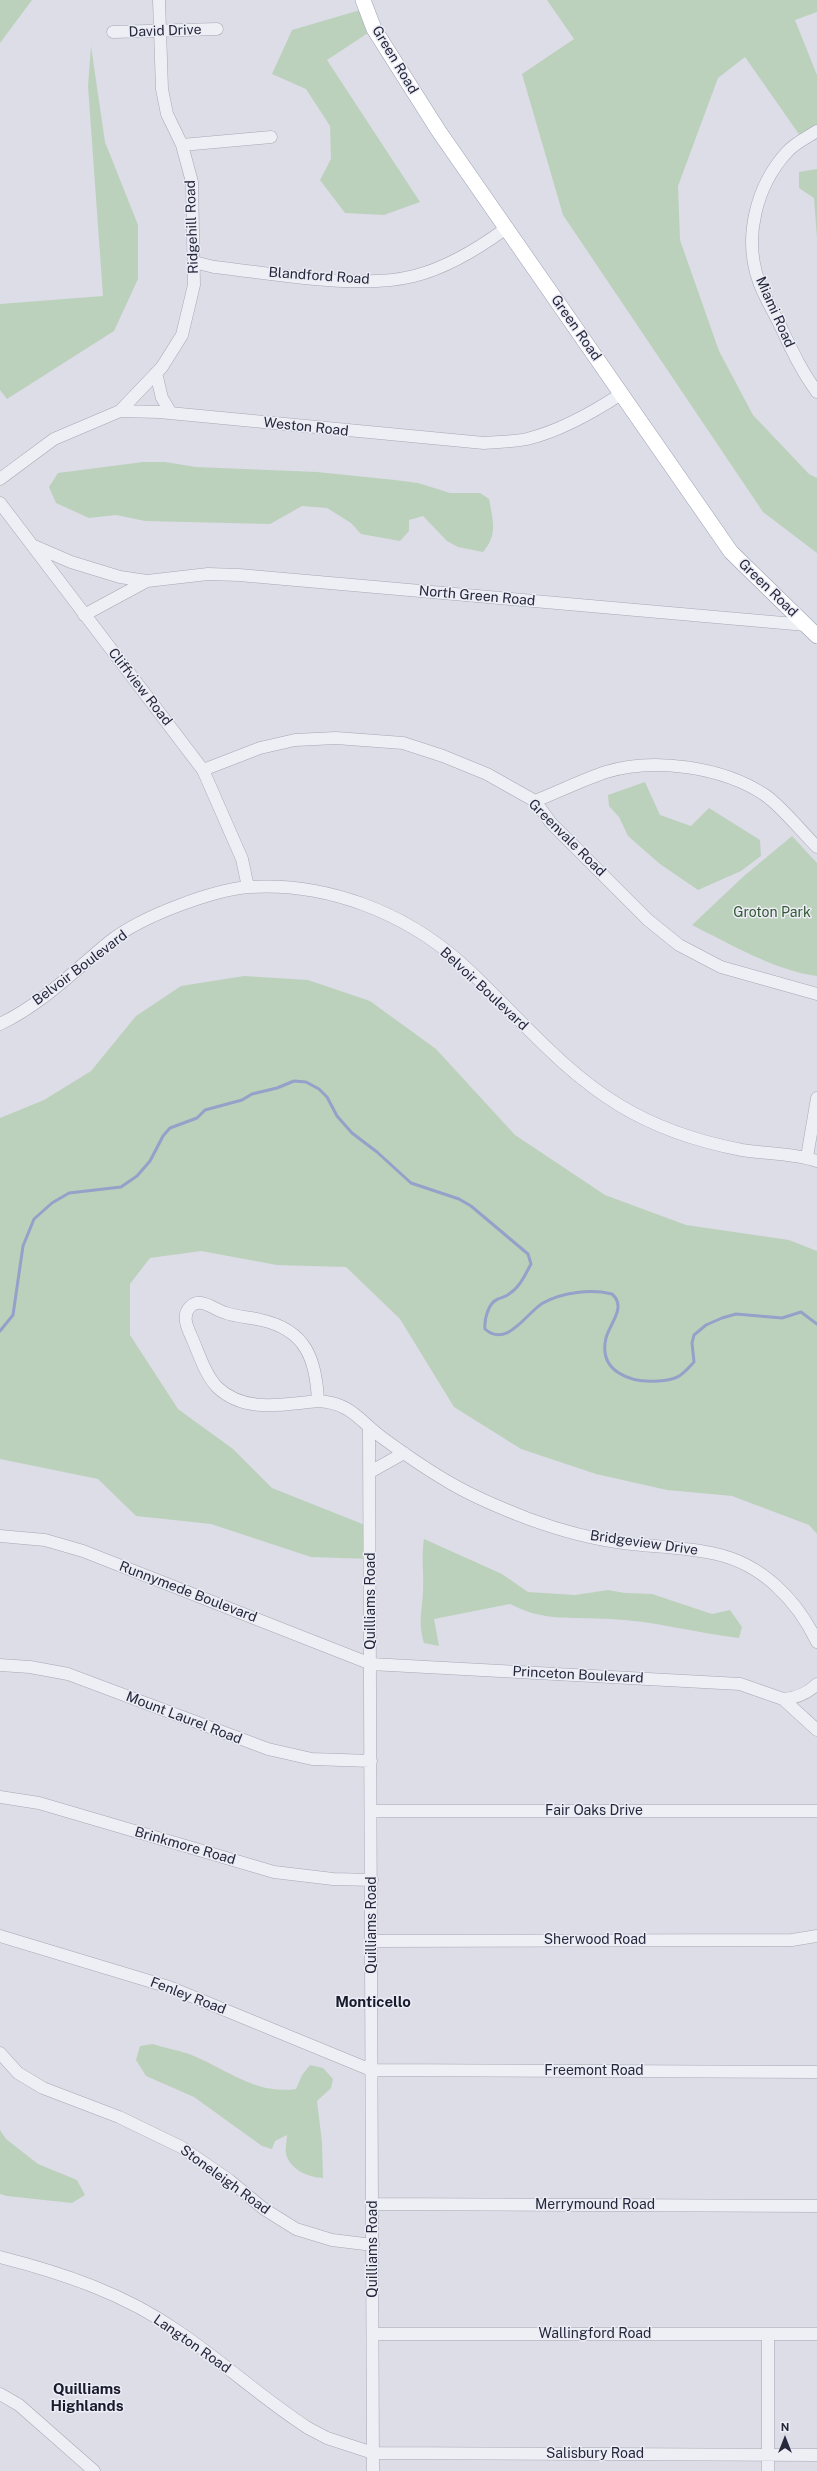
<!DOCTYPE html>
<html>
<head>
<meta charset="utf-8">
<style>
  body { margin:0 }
  #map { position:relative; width:817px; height:2471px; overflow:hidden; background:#dcdde7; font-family:"Public Sans",sans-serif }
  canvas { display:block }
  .north { position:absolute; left:765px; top:2419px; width:40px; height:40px; -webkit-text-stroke:3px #ebecf4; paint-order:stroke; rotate:0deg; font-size:11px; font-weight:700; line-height:16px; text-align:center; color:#25283d }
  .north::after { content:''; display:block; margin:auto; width:14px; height:18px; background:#25283d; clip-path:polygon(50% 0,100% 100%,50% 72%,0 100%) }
</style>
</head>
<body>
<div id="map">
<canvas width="817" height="2471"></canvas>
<div class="north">N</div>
</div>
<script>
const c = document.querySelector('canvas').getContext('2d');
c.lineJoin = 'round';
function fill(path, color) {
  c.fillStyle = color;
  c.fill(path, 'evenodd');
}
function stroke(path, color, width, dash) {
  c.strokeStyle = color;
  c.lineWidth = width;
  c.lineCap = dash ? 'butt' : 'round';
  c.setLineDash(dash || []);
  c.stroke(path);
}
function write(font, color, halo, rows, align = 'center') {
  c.font = font + ' "Public Sans",sans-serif';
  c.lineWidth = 3;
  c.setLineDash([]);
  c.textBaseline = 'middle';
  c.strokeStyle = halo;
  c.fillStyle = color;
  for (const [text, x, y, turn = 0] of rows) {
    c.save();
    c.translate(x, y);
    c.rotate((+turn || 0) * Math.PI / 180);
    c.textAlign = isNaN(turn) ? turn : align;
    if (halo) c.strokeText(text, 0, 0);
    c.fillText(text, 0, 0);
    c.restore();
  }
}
fill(new Path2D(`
  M0 0H32L0 43Z
  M547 0H817V12L795 20 817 75V131L803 140 745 57 718 78 678 186 680 240 719 351 753 415 809 474 817 478V553L763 512 563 215 522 74 574 39Z
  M367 8 374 29 327 60 420 202 384 215 345 213 320 180 331 159 330 126 306 89 272 74 292 30Z
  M91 46 105 142 138 225V279L114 331 7 399 0 390V304L103 296 88 86Z
  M817 169V238L814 198 799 188V172Z
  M143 462H165L196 467 317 472 395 480 418 483 450 493H480L489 499C493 520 498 535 483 552L458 547 447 541 423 516 409 520V531L400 541 361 534 351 523 327 508 302 506 270 524 145 521 116 515 89 518 56 503 49 487 58 473Z
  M645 782 660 815 691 826 709 808 760 840 761 856 741 871 698 890 660 864 628 836 619 817 609 806 608 795Z
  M792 836 817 863V976C776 971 730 944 692 925L744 876Z
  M244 976 308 980 370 1001 436 1049 515 1135 605 1195 686 1225 789 1240 817 1251V1534L809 1525 732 1496 667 1490 596 1474 521 1449 454 1407 400 1319 346 1267 277 1265 201 1251 150 1258 130 1284V1335L178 1409 233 1449 272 1488 370 1527V1559L311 1557 211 1524 136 1516 98 1479 0 1459V1118L44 1100 91 1071 136 1016 181 986Z
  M424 1539 502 1574 528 1592 575 1595 608 1590 625 1593 652 1594 712 1614 730 1610 742 1627 739 1638C696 1633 654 1621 611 1619 574 1617 544 1622 510 1604L434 1619 439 1646 424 1643C418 1622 422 1612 423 1591 424 1573 421 1556 424 1539Z
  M153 2044C165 2048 177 2050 189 2054 226 2068 254 2095 296 2089L302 2075 310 2065 323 2068 333 2079 331 2088 317 2101 322 2142 323 2178C308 2177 293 2171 287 2157 284 2151 287 2141 287 2135L275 2141 272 2149 262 2146 194 2097 146 2076 136 2060 140 2046Z
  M0 2130 6 2139 38 2164 77 2180 85 2195 72 2203 7 2196 0 2194Z`), '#bcd1bc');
stroke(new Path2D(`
  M0 1331 13 1315 23 1246 34 1219 52 1203 69 1193 121 1187 137 1176 150 1161 163 1136 170 1128 197 1118 205 1110 242 1100 252 1094 277 1088 294 1081 306 1082 319 1089 327 1097 337 1116 352 1133 377 1152 411 1183 459 1199 471 1206 528 1254 531 1264C525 1275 520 1287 509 1294 506 1297 502 1297 498 1299 488 1303 484 1320 485 1329 507 1349 527 1312 543 1303 563 1292 591 1289 612 1294 627 1307 610 1323 606 1338 598 1372 631 1383 658 1381 678 1380 681 1376 694 1362L692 1343 694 1335 706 1325 722 1318 736 1314 782 1318 801 1312 817 1324`), '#95a1c9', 3);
const minor = new Path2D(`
  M113 32 217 29
  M817 131C808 137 795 143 787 152 756 186 743 238 759 282 764 296 772 309 779 323 790 346 801 371 817 392
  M182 145 271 137
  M194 262 214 267C271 273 359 290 414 276 446 268 479 248 505 229
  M156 373 162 398 171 413
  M120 411 162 367 182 335 194 285 192 182 182 145 167 114 162 89 159 0
  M0 479 54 439 120 411 159 412 484 443C498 442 513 442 527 439 560 431 592 413 621 394
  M0 503 203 770 242 859 248 887
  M34 546 71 562 120 577 147 581 208 574 239 575 806 625
  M84 615 147 581
  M203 770 260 748 295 740 336 738 403 743 443 756 487 774 535 801 551 823 648 920 679 945 721 967 817 994
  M535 801C558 792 582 780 606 772 654 757 723 767 765 795 781 806 802 832 817 847
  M0 1024C42 1004 74 971 109 942 129 926 156 914 180 905 201 897 226 889 249 887 326 882 404 912 461 963 513 1010 558 1068 619 1105 655 1127 700 1142 742 1150 767 1154 793 1153 817 1161
  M807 1157 817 1098
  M318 1401C284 1404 245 1414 217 1387 205 1374 199 1354 192 1338 188 1329 181 1316 190 1307 201 1296 214 1310 226 1313 237 1317 250 1317 261 1320 306 1330 316 1359 318 1401 352 1403 359 1421 384 1439 406 1455 429 1471 452 1484 476 1498 503 1509 529 1519 559 1530 592 1539 623 1543 654 1547 686 1547 716 1554 762 1564 797 1600 817 1642
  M369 1427 373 2471
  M370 1472 404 1453
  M0 1536 45 1540 83 1551 371 1664 740 1684 783 1699 817 1730
  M0 1665 30 1667 68 1674 268 1749 312 1759 371 1761
  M783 1699C797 1698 807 1694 817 1684
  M0 1797 39 1803 274 1872 333 1879 372 1880
  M372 1811H817
  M0 1936 169 1987 371 2070 817 2072
  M373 1941 792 1940 817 1936
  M0 2053 18 2073 43 2088 119 2117 181 2147 229 2180 264 2209 296 2229 332 2240 373 2245
  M373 2204 817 2206
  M0 2257C63 2273 125 2294 179 2332 223 2362 263 2399 308 2428L327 2438 373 2453 817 2455
  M373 2334H817
  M768 2334V2471
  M0 2394 19 2405 94 2471`);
const major = new Path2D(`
  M363 0 374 29 438 130 731 552 817 636`);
stroke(minor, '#a5a7b4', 13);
stroke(major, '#9b9eb3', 16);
stroke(minor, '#eeeff5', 12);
stroke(major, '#fff', 15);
write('14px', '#25283d', '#ebecf4', [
  ["David Drive",165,31,-2],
  ["Green Road",395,60,59],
  ["Ridgehill Road",192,227,-92],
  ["Blandford Road",319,276,4],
  ["Miami Road",775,312,66],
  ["Green Road",576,328,55],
  ["Weston Road",306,427,6],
  ["Green Road",768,588,44],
  ["North Green Road",477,596,5],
  ["Cliffview Road",140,687,52],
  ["Greenvale Road",567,838,45],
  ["Belvoir Boulevard",80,968,-37],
  ["Belvoir Boulevard",484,989,43],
  ["Bridgeview Drive",644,1543,8],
  ["Runnymede Boulevard",188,1592,21],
  ["Quilliams Road",371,1601,-90],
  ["Princeton Boulevard",578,1675,3],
  ["Mount Laurel Road",184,1718,21],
  ["Fair Oaks Drive",594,1811],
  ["Brinkmore Road",185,1846,16],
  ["Quilliams Road",372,1925,-90],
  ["Sherwood Road",595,1940],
  ["Fenley Road",188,1996,21],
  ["Freemont Road",594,2071],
  ["Stoneleigh Road",225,2180,36],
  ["Merrymound Road",595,2205],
  ["Quilliams Road",373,2249,-90],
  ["Wallingford Road",595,2334],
  ["Langton Road",192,2344,35],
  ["Salisbury Road",595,2454]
]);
write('14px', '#325934', '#ebecf4', [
  ["Groton Park",772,913]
]);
write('bold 15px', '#181a2e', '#ebecf4', [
  ["Monticello",373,2002],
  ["Quilliams",87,2389],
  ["Highlands",87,2406]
]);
</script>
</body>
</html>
